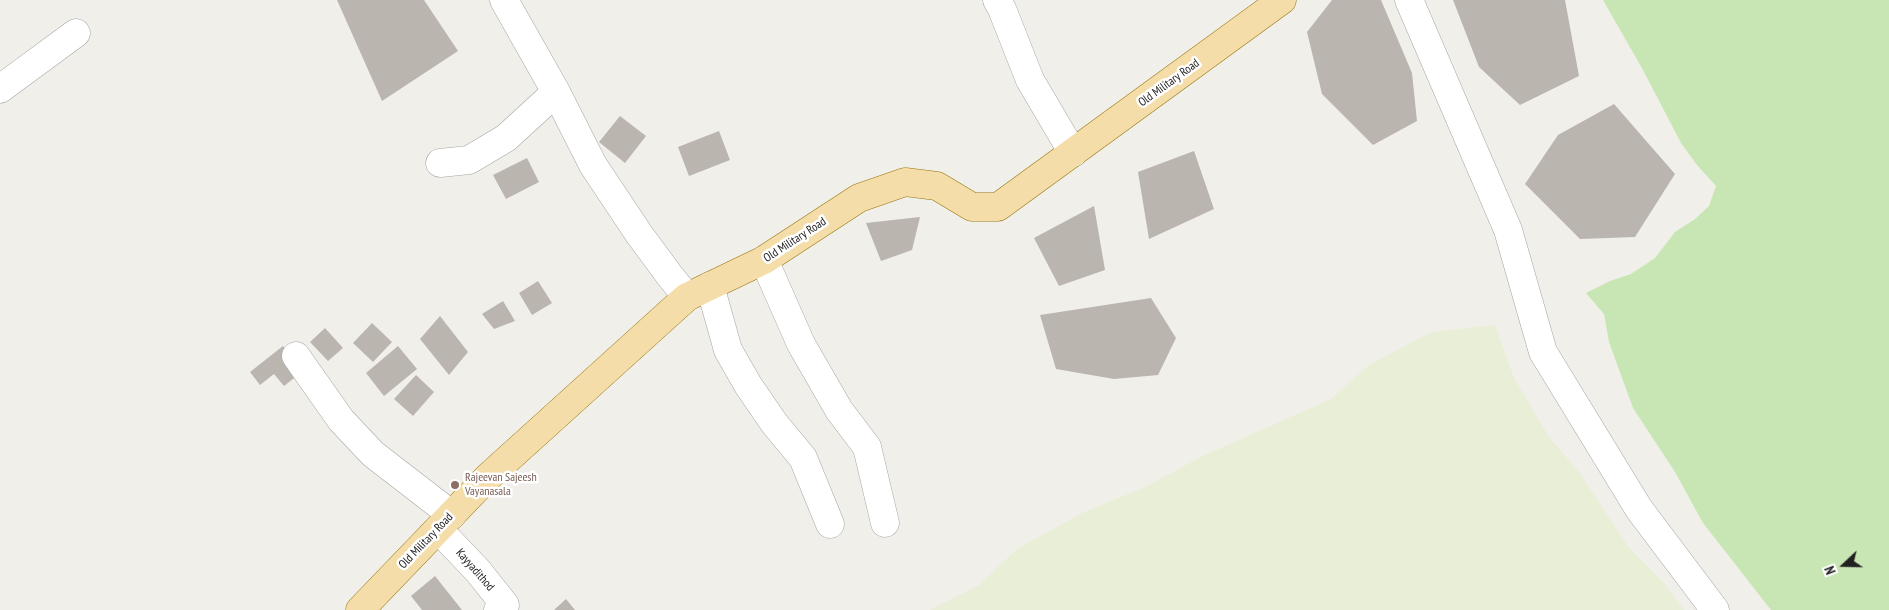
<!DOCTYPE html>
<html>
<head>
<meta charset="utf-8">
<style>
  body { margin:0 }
  #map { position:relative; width:1889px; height:610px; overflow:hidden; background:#f1efe9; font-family:"PT Sans Narrow",sans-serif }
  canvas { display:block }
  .north { position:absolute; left:1819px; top:540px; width:50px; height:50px; -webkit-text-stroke:4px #fff; paint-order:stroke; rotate:249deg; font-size:14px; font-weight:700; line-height:20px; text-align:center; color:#212121 }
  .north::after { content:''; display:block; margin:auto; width:18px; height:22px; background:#212121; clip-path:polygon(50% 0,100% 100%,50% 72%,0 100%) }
</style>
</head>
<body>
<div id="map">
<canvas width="1889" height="610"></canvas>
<div class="north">N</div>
</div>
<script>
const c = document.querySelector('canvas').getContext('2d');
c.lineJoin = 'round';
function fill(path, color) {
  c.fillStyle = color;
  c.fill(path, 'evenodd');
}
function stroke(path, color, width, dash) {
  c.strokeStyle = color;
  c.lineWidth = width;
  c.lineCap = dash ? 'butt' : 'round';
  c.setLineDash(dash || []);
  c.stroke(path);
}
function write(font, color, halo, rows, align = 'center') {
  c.font = font + ' "PT Sans Narrow",sans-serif';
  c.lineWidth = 5;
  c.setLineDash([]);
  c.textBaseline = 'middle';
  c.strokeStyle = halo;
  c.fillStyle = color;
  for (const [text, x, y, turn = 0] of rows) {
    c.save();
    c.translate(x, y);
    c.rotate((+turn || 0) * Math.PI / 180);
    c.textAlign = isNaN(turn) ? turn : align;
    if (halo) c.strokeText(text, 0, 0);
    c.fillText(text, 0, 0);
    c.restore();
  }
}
fill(new Path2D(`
  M1495 325 1514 378 1549 437 1579 472 1629 548 1663 582 1684 610H930L979 585 1017 549 1082 513 1145 487 1203 456 1331 399 1369 365 1432 332Z`), '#e9eed6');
fill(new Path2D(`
  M1603 0H1889V610H1771L1703 523 1675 472 1633 408 1609 342 1604 314 1586 293 1610 281 1631 274 1655 258 1675 232 1695 219 1709 206 1716 186 1697 165 1681 143 1643 70Z`), '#c7e6b3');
fill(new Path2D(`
  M337 0H424L458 51 382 101Z
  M1332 0H1381L1412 73 1417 121 1373 145 1322 94 1307 32Z
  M1453 0H1565L1579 76 1520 105 1479 67Z
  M1614 104 1675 174 1635 237 1580 239 1525 184 1558 135Z
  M620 116 646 136 625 163 599 142Z
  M719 131 730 160 689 176 678 147Z
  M1194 151 1214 209 1149 239 1138 172Z
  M527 158 539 182 506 199 493 175Z
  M1094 206 1105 270 1059 286 1034 238Z
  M920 217 912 250 881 261 866 223Z
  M538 281 552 303 532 315 519 293Z
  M1151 298 1176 338 1158 375 1114 379 1056 369 1040 315Z
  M503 301 515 321 494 329 482 314Z
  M440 316 468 352 449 375 420 339Z
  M372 323 392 342 373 362 353 343Z
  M325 328 343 348 328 361 310 342Z
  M283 346 303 371 284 386 274 374 260 385 250 372Z
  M398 346 417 369 384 396 366 373Z
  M416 375 434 392 413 416 394 399Z
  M435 576 462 610H422L411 596Z
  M566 599 575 610H554Z`), '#bab5ae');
const minor = new Path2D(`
  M504 0 556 92 593 165 639 234 670 276 687 297
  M997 0 1002 9 1030 80 1073 153
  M1409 0 1508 230 1543 352 1639 509 1715 610
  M0 89 76 33
  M440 163 469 160 506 138 556 92
  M764 260 801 344 839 410 867 447 885 523
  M710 286 728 350 748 385 774 423 803 458 830 524
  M296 356 341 420 373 454 452 515
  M438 529 478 571 505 605 498 610`);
const major = new Path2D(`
  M360 610 487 478 687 297 764 260 859 198 905 182 937 186 972 207H998L1282 0`);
stroke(minor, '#a5a5a5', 29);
stroke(major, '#93750c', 29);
stroke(minor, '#fff', 28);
stroke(major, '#f5dda9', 28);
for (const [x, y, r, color] of [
  [455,485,5,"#8d6e63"]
]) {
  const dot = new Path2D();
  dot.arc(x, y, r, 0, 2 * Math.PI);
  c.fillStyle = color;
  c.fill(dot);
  stroke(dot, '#fff', 2);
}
write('12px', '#212121', '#fff', [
  ["Old Military Road",1169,83,-36],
  ["Old Military Road",795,240,-33],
  ["Old Military Road",426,541,-46],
  ["Kayyadithod",475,570,49]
]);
write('12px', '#785e54', '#fff', [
  ["Rajeevan Sajeesh",465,478],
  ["Vayanasala",465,492]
], 'left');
</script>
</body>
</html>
